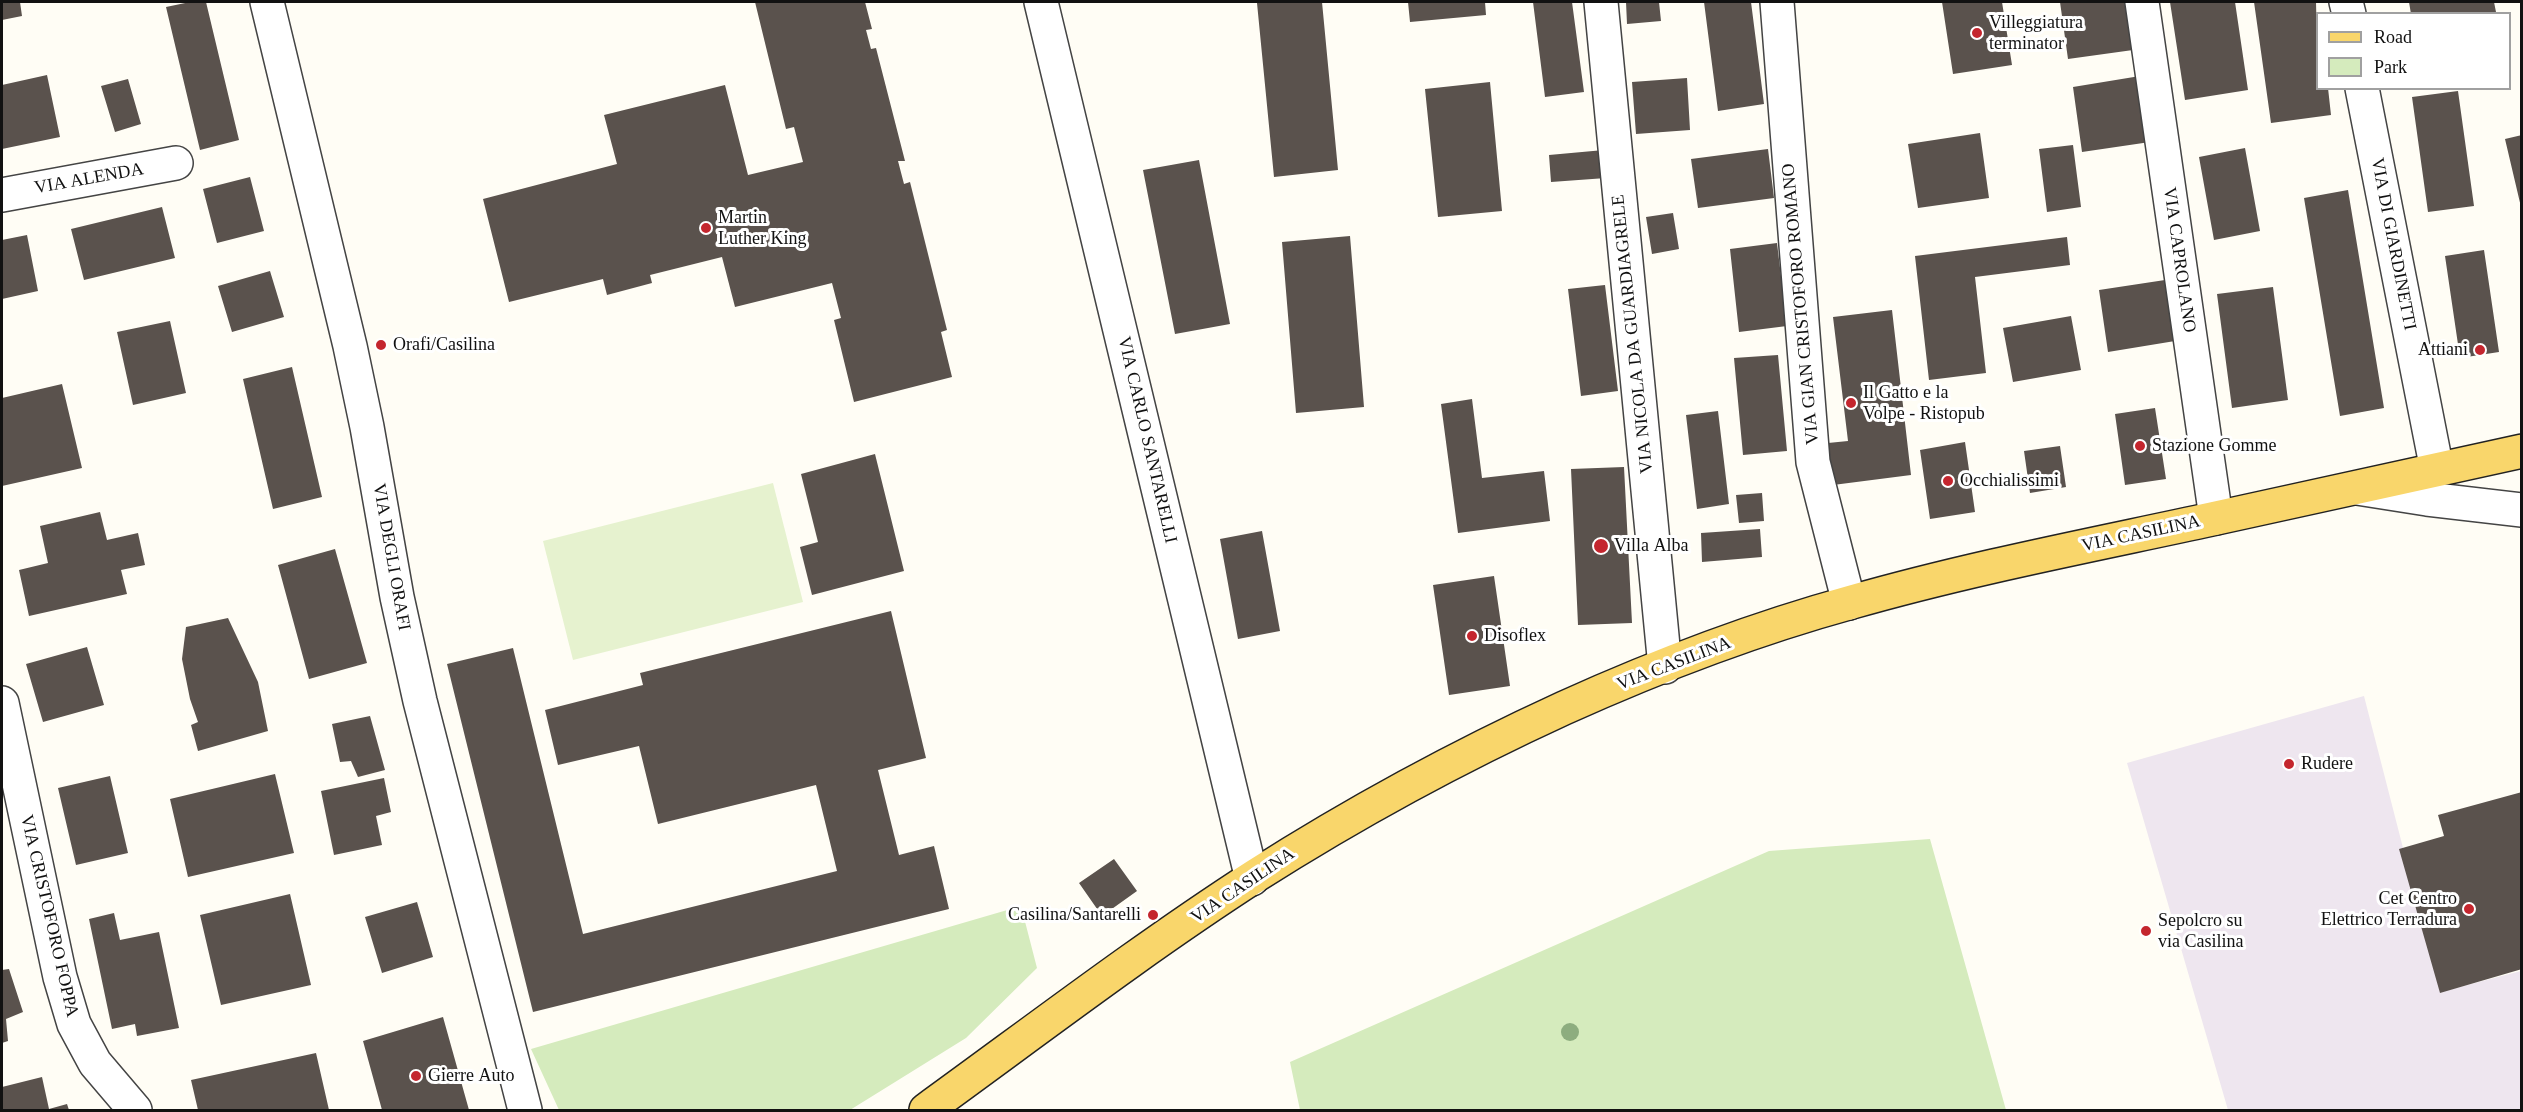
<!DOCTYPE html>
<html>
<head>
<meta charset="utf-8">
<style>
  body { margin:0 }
  #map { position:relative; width:2523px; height:1112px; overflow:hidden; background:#fffdf5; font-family:Georgia,serif }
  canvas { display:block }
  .frame { position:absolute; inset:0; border:3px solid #111; pointer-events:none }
  .legend { position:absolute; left:2316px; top:12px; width:195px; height:78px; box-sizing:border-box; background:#fff; border:2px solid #a0a0a0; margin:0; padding:8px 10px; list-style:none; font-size:18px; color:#111 }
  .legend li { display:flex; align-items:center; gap:12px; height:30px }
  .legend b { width:30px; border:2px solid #a0a0a0 }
</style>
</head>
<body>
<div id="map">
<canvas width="2523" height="1112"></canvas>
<div class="frame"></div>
<ul class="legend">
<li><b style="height:8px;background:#f9d66b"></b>Road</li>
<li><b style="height:16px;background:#d5ebbd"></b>Park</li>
</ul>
</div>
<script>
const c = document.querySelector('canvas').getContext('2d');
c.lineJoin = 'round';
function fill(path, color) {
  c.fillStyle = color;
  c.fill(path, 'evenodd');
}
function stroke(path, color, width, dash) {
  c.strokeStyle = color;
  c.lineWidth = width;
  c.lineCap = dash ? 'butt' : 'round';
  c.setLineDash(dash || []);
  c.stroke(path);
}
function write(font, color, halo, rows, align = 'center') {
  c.font = font + ' Georgia,serif';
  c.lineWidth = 6;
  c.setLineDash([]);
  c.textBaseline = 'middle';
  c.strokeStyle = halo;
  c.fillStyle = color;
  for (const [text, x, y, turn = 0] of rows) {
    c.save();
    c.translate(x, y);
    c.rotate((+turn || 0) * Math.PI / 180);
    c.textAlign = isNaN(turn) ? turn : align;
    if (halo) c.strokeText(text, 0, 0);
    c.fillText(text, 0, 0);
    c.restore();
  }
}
fill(new Path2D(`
  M2364 696 2440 992 2521 971V1110H2228L2127 763Z`), '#eee6ef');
fill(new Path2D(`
  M1930 839 2006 1110H1300L1290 1062 1769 851Z
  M1021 906 1037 968 966 1038 850 1110H559L531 1049Z`), '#d5ebbd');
fill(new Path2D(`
  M773 483 803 602 573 660 543 541Z`), '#e6f2cf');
fill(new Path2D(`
  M2 2H20L22 16 2 20Z
  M190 2H206L239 140 200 150 166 7Z
  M755 2H865L872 29 866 30 871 49 876 48 905 161H898L904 184 910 182 947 330 941 332 952 377 854 402 834 320 841 318 832 283 735 307 722 257 650 275 652 283 607 295 603 279 509 302 483 199 617 164 604 115 725 85 748 175 803 162 794 127 786 129Z
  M1273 2H1322L1338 170 1274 177 1257 3Z
  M1408 2H1485L1486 15 1410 22Z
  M1533 2H1572L1584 92 1545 97Z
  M1626 2H1659L1661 21 1627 24Z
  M1704 2H1751L1764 104 1718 111Z
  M1942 2H2002L2012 65 1953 74Z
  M2060 2H2127L2133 50 2068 59Z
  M2170 2H2235L2248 90 2185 100Z
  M2254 2H2316L2318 88H2328L2331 115 2271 123Z
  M2409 2H2494L2496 12 2411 14Z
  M47 75 60 137 2 149V85Z
  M2140 76 2150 142 2082 152 2073 87Z
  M1687 78 1690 130 1636 134 1632 82Z
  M128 79 141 124 115 132 101 86Z
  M1490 82 1502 211 1438 217 1425 89Z
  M2458 91 2474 206 2428 212 2412 97Z
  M1980 133 1989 198 1918 208 1908 144Z
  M2522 135V206L2521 207 2505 139Z
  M2073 145 2081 207 2047 212 2039 149Z
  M2245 148 2260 231 2214 240 2199 157Z
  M1768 149 1774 198 1698 208 1691 159Z
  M1604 150 1606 178 1551 182 1549 155Z
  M1199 160 1230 324 1175 334 1143 170Z
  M250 177 264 231 217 243 203 189Z
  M2348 190 2384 408 2340 416 2304 198Z
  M162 207 175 258 84 280 71 229Z
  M1673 213 1679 249 1652 254 1646 217Z
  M27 235 38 291 2 299V240Z
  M1350 236 1364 407 1296 413 1282 242Z
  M2067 237 2070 265 1975 277 1986 373 1929 380 1915 256Z
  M1777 243 1787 326 1739 332 1730 249Z
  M2484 250 2499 352 2460 358 2445 256Z
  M270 271 284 317 232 332 218 286Z
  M2165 280 2175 341 2108 352 2099 290Z
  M1605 285 1618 391 1581 396 1568 289Z
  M2273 287 2288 400 2232 408 2217 294Z
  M1892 310 1911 475 1833 485 1828 443 1848 441 1833 317Z
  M2071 316 2081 370 2013 382 2003 328Z
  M170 321 186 393 133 405 117 332Z
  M1778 355 1787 451 1743 455 1734 358Z
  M292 367 322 497 273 509 243 379Z
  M62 384 82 468 2 486V398Z
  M1472 399 1482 478 1544 471 1550 521 1458 533 1441 404Z
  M2155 408 2166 479 2125 485 2115 414Z
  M1718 411 1729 504 1697 509 1686 415Z
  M1965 442 1975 512 1930 519 1920 450Z
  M2060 446 2066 487 2030 493 2024 451Z
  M875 454 904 571 812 595 800 547 818 542 801 474Z
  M1624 467 1632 623 1578 625 1571 469Z
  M1762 493 1764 521 1739 523 1736 495Z
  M100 512 107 540 138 533 145 565 121 570 127 594 29 616 19 570 48 563 40 526Z
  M1760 529 1762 557 1702 562 1701 533Z
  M1262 531 1280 631 1238 639 1220 539Z
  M335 549 367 663 309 679 278 565Z
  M1494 576 1510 686 1449 695 1433 585Z
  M891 611 926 758 878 770 899 855 934 846 949 909 533 1012 447 664 513 648 583 934 837 871 816 785 658 824 639 746 558 765 545 710 643 685 640 673Z
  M228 618 258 682 268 731 198 751 191 725 198 722 190 699 182 659 186 627Z
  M87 647 104 705 43 722 26 664Z
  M370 716 385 770 358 777 351 761 340 762 332 724Z
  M275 774 294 853 188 877 170 799Z
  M110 776 128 853 76 865 58 788Z
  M384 778 391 812 376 816 382 845 334 855 321 791Z
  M2522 792V969L2440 993 2399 849 2444 836 2438 815Z
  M1114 859 1137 891 1102 916 1079 883Z
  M290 894 311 985 221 1005 200 915Z
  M417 902 433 957 382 973 365 917Z
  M114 913 120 940 159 932 179 1028 137 1036 135 1024 112 1029 89 919Z
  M9 969 23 1012 6 1019 8 1041 2 1043V970Z
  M443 1017 469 1110H382L363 1041Z
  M316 1053 329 1110H198L191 1080Z
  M42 1077 49 1109 67 1104 69 1110H2V1087Z`), '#5a524d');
const minor = new Path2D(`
  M267 2 350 346 367 427 397 597 420 701 525 1110
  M1041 2 1252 879
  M1601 2 1665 667
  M1777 2 1813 462 1849 603
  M2142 2 2216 518
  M2346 2 2349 14
  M2362 88 2437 470
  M2 195 176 163
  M2357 488 2427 499 2522 510
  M2 703 60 977 74 1024 95 1063 135 1110`);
const major = new Path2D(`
  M926 1110C1035 1031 1142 949 1255 876 1354 813 1457 757 1564 708 1657 666 1754 629 1852 602 1971 568 2092 545 2212 519 2315 497 2418 474 2522 451`);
stroke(minor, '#444', 36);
stroke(major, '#222', 36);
stroke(minor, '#fff', 33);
stroke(major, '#f9d66b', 33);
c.fillStyle = '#8dad7f';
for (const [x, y] of [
  [1570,1032]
]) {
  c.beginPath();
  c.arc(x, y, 9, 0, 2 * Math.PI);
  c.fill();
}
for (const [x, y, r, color] of [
  [1977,33,6,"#c4262e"],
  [706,228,6,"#c4262e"],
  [381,345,6,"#c4262e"],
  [2480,350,6,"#c4262e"],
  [1851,403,6,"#c4262e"],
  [2140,446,6,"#c4262e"],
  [1948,481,6,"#c4262e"],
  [1601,546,8,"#c4262e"],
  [1472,636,6,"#c4262e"],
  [2289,764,6,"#c4262e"],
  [2469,909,6,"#c4262e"],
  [1153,915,6,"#c4262e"],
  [2146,931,6,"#c4262e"],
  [416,1076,6,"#c4262e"]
]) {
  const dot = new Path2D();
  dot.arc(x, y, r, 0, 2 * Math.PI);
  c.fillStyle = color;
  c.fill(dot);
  stroke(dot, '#fff', 2);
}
write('18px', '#111', '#fff', [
  ["Villeggiatura",1989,23],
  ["terminator",1989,44],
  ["Martin",718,218],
  ["Luther King",718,239],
  ["Orafi/Casilina",393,345],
  ["Attiani",2468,350,"right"],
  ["Il Gatto e la",1863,393],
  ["Volpe - Ristopub",1863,414],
  ["Stazione Gomme",2152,446],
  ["Occhialissimi",1960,481],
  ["Villa Alba",1614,546],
  ["Disoflex",1484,636],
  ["Rudere",2301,764],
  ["Cet Centro",2457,899,"right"],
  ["Elettrico Terradura",2457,920,"right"],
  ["Casilina/Santarelli",1141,915,"right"],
  ["Sepolcro su",2158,921],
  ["via Casilina",2158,942],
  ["Gierre Auto",428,1076]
], 'left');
write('18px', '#111', '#fff', [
  ["VIA ALENDA",89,179,-10],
  ["VIA DI GIARDINETTI",2393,244,79],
  ["VIA CAPROLANO",2179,260,82],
  ["VIA GIAN CRISTOFORO ROMANO",1801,304,-95],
  ["VIA NICOLA DA GUARDIAGRELE",1633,334,-96],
  ["VIA CARLO SANTARELLI",1147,440,77],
  ["VIA CASILINA",2141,534,-12],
  ["VIA DEGLI ORAFI",391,557,80],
  ["VIA CASILINA",1674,664,-21],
  ["VIA CASILINA",1243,886,-34],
  ["VIA CRISTOFORO FOPPA",49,916,77]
]);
</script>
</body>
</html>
